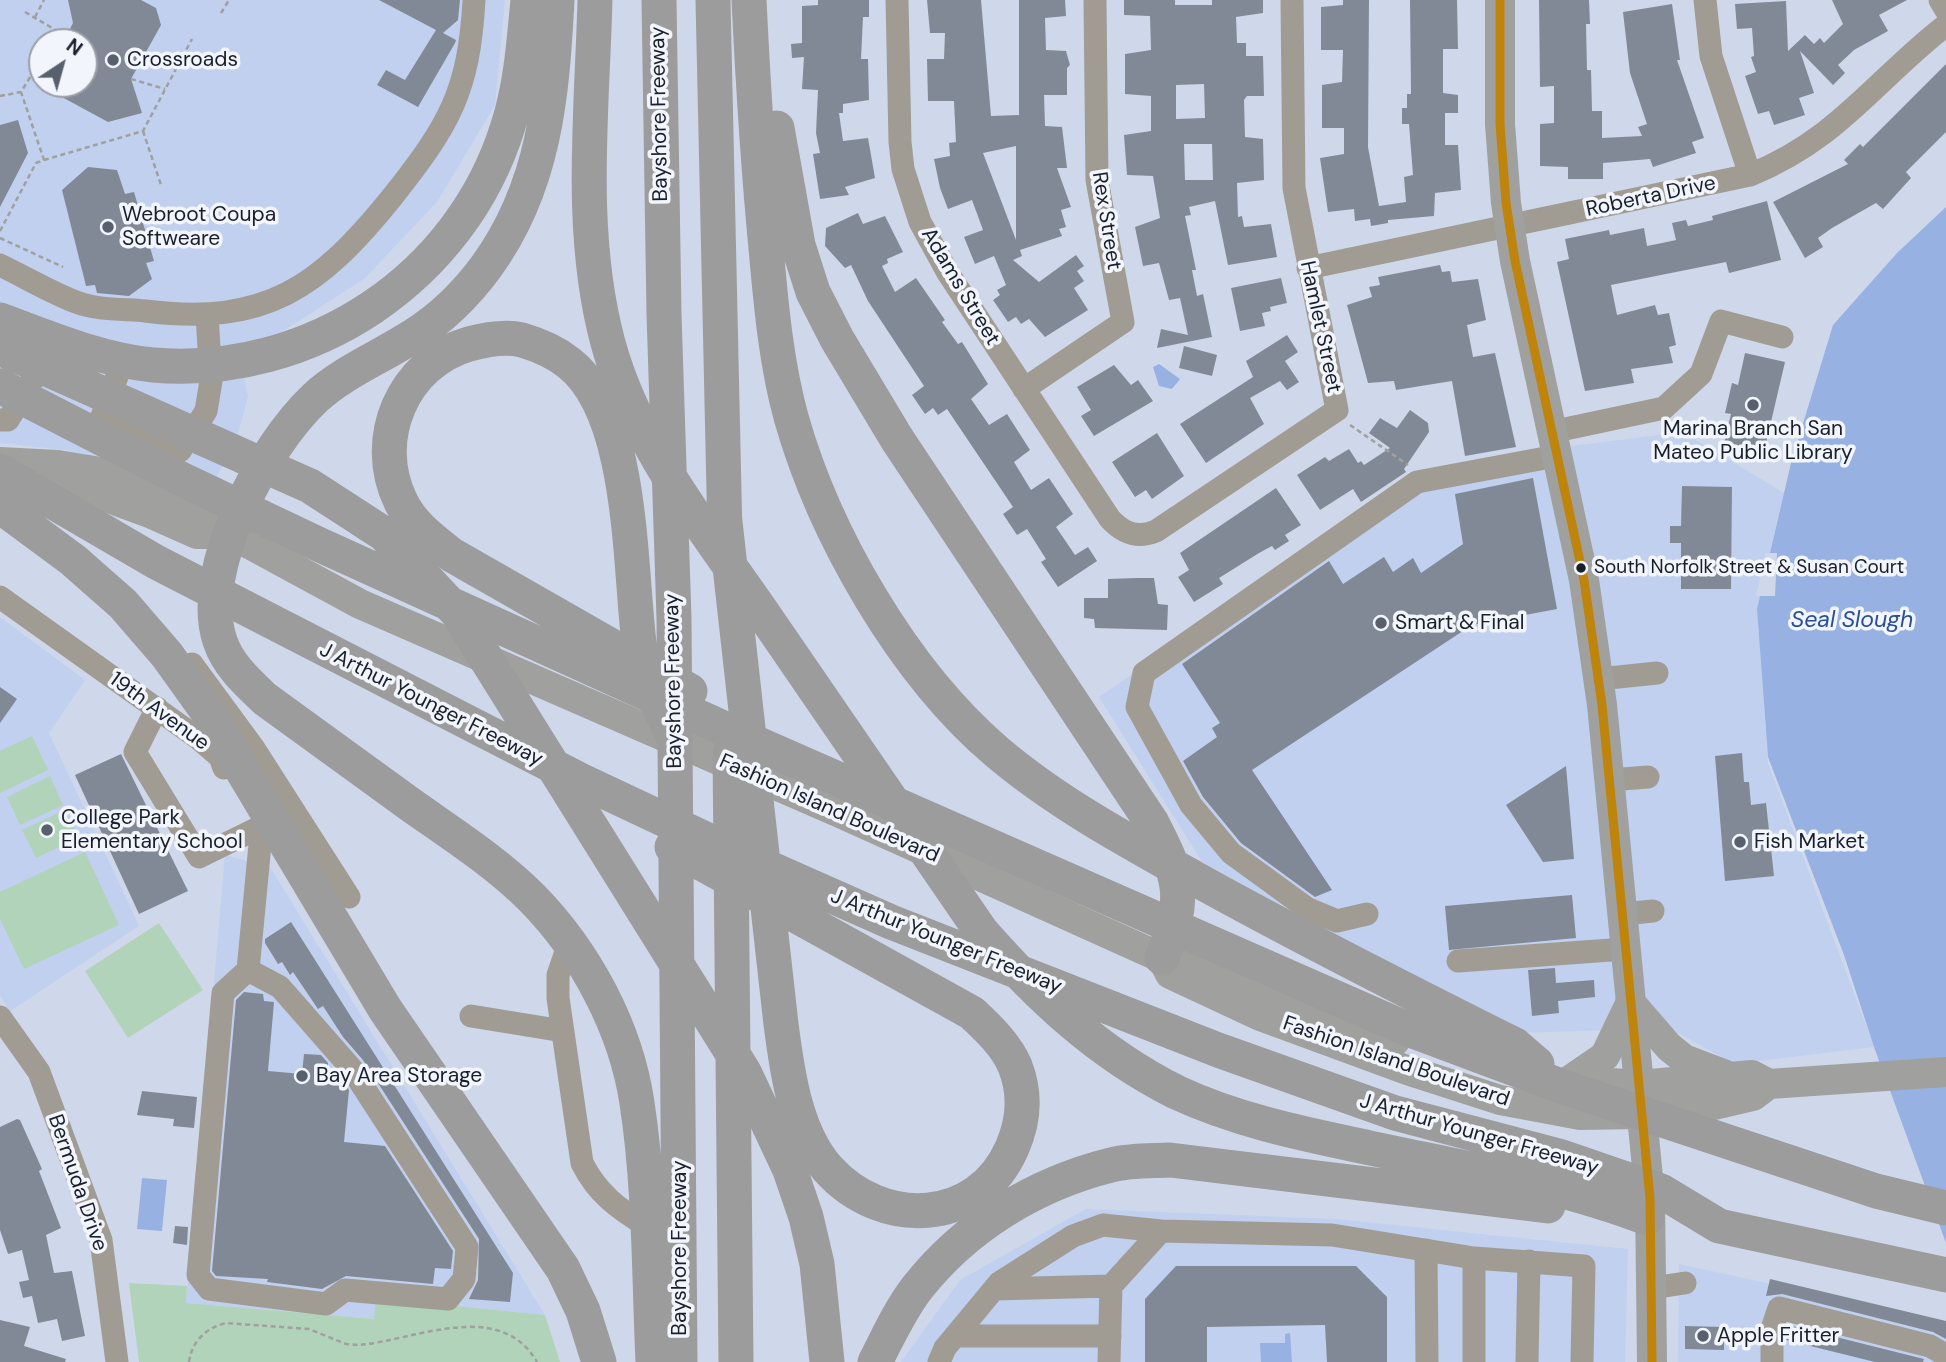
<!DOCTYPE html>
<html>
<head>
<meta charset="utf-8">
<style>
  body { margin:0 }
  #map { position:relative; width:1946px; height:1362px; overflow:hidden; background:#cfd8ea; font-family:"DM Sans",sans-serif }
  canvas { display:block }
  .north { position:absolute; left:28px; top:28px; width:70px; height:70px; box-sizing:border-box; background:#f2f5fc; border:2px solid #9b9fa8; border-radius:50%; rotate:36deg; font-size:19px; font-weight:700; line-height:28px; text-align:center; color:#181f2b }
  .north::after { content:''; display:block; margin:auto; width:24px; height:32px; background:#58606e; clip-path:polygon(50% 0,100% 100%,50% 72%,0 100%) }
</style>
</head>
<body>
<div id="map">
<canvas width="1946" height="1362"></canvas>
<div class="north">N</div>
</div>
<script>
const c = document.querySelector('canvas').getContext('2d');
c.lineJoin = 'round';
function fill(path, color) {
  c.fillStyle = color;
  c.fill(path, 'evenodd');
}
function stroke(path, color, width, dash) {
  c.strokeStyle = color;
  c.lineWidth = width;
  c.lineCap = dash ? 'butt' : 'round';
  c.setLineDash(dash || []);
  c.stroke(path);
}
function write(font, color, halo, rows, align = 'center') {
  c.font = font + ' "DM Sans",sans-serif';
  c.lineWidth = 7;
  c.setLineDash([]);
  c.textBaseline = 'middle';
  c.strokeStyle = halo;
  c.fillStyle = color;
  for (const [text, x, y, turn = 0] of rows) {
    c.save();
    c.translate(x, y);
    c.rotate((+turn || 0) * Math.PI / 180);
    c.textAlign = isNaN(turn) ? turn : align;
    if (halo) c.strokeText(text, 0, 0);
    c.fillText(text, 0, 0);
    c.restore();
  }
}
fill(new Path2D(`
  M0 0H505L495 105 437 202 364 279 263 344 238 349 248 397 237 437 213 484 65 450 0 443ZM42 42H84V84H42Z
  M1683 432 1784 493 1757 609 1768 763 1874 1047 1734 1064 1669 1028 1518 1033 1211 876 1099 697 1424 475 1571 446Z
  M0 617 85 680 49 733 139 926 10 1011 0 996Z
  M225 855 270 867 545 1315 377 1298 374 1319 186 1303Z
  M1086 1209 1336 1219 1628 1249 1625 1362H901L960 1280Z
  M1679 1264 1946 1322V1362H1678Z`), '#c0d0ee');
fill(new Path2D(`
  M32 736 48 770 0 793V751Z
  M50 776 63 805 20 825 7 797Z
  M65 810 78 838 36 858 22 830Z
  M85 852 119 925 24 969 0 919V892Z
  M159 923 203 990 128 1038 85 971Z
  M129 1283 187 1286 186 1303 374 1319 376 1298 545 1315 560 1362H139Z`), '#b1d3ba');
fill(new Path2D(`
  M1946 207V1243L1874 1047 1844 955 1768 757 1757 609 1791 463 1833 325 1897 253Z
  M1159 364 1180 379 1172 389 1159 386 1153 367Z
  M142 1178 167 1180 162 1231 137 1229Z
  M1290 1333 1292 1362H1261L1260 1343H1285V1334Z`), '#96b1e2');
fill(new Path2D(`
  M1766 553H1777L1775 596H1756Z`), '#cfd8ea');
fill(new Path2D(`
  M68 0H141L156 8 161 25 131 79 142 113 108 122 38 84H84V42H63L73 23Z
  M379 0H460L458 20 443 33 456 40 455 43 418 107 377 85 386 70 405 80 436 30Z
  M818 0H869V17H863L861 59H868L869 100 843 104V113H839L843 141 868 138 875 178 845 187 849 195 820 199 813 154 820 153 816 133 818 90 802 89 804 57 792 58 791 44 802 43V6L818 5Z
  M927 0H981L991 116 1019 115V0H1065L1066 16 1045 18 1046 50 1066 51 1070 65 1067 68V95H1044L1045 126 1062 127 1067 168H1057L1071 207 1061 210 1066 227 1059 229 1062 236 1020 250 1022 256 1013 260 1039 282 1076 255 1084 266 1077 271 1084 281 1074 288 1088 310 1045 337 1029 319 1021 324 1016 317 1008 322 993 300 1000 295 997 290 1006 285 994 256 975 264 964 237 983 230 972 200 948 209 940 188 934 159 950 156 949 143 956 142 954 101H928L927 59H944L945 33H930ZM1016 146V240L983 153Z
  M1124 0H1175V5H1212V0H1263V13L1236 17 1237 43H1246V56H1263L1264 96H1247L1244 100 1245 137 1263 139 1264 180 1237 183 1238 217 1242 216 1244 227 1271 224 1277 257 1228 265 1215 201 1189 207 1191 215 1185 216 1196 270H1192L1197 296 1203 294 1212 337 1157 348 1161 329 1188 335 1180 298 1169 300 1159 263 1143 266 1135 227 1160 218 1153 176 1127 175 1124 135 1151 131V96L1125 94V54L1151 50 1150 16 1124 15ZM1204 84 1205 118 1176 119V85ZM1184 144H1212L1213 180H1185Z
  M1343 0H1369L1368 147 1379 206 1406 202 1404 177 1413 175 1409 124H1402V108H1407V94H1411L1410 0H1457L1458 49H1443V93L1458 95V113H1445V145H1458L1461 190 1435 193 1434 216 1388 220V223L1371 226 1370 219 1355 221 1354 209 1328 212 1320 158 1344 154V128H1322V85L1342 82 1343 50H1321V7L1343 5Z
  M1539 0H1589L1590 24H1586L1587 70H1591L1592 111H1602V138L1642 136 1638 127 1647 124 1630 73 1623 12 1672 4 1680 60H1677L1704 138 1692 142 1696 153 1653 167 1650 159 1603 163V179H1568V167L1540 166V124L1554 123V86L1540 87Z
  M1832 0H1907L1879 15 1888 31 1854 50 1838 65 1845 73 1833 85 1800 51 1814 93 1799 98 1805 115 1774 125 1769 111 1758 114 1745 76 1756 72 1751 57 1754 56 1752 28 1737 29 1735 4 1786 1 1788 51 1805 35 1814 44 1820 38 1824 43 1843 24Z
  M1946 64V132L1906 172 1911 178 1883 209 1876 203 1832 228 1818 238 1823 247 1805 258 1773 202 1848 164 1844 160 1860 144 1863 147Z
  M18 120 28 153 0 207V125Z
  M88 167 117 170 125 194 134 192 154 261 146 263 152 279 129 296 97 293 95 285 86 286 62 190Z
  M1767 201 1781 260 1729 273 1726 262 1611 285 1617 315 1655 305 1658 315 1669 313 1676 345 1669 347 1673 363 1631 369 1634 383 1585 391 1557 262 1569 259 1565 239 1609 230 1610 235 1644 228 1647 246 1662 243 1676 240 1672 223 1686 220 1688 226 1713 220 1712 216Z
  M858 213 863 224 885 216 903 252 887 259 888 263 882 266 895 292 916 278 945 320 942 322 958 344 962 342 988 384 971 399 989 425 1007 414 1030 450 1014 462 1031 490 1049 478 1073 514 1056 527 1075 555 1088 547 1097 561 1058 587 1041 562 1046 559 1027 529 1017 535 1003 514 1013 507 947 409 938 415 933 408 925 414 912 395 924 386 868 301 851 265 845 268 825 246 826 228Z
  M1440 265 1442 272 1450 271 1452 282 1478 279 1486 320 1467 325 1473 357 1495 353 1516 447 1465 456 1452 381 1396 390 1394 381 1368 383 1347 305 1372 297 1369 287 1380 285 1378 277Z
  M1281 278 1287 303 1270 307 1271 311 1262 313 1265 326 1240 331 1231 288Z
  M1287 335 1298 352 1285 361 1299 382 1287 390 1280 381 1250 398 1264 424 1206 463 1180 424 1253 377 1246 361Z
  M1184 346 1217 355 1212 376 1179 368Z
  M1745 353 1785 362 1763 456 1723 447 1731 414 1725 413 1732 383 1738 385Z
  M1114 365 1131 385 1138 380 1153 401 1094 436 1081 416 1091 410 1077 387Z
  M1410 410 1428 423 1429 432 1404 469 1406 472 1361 502 1353 489 1320 510 1297 475 1325 457 1329 461 1349 449 1358 463 1361 461 1364 465 1390 448 1369 433 1380 418 1397 428Z
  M1157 433 1184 476 1152 499 1146 490 1135 497 1112 462Z
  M1533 478 1557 609 1472 625 1252 770 1332 890 1315 897 1241 843 1203 797 1183 761 1217 737 1212 728 1220 723 1182 664 1329 561 1343 584 1384 557 1393 572 1413 558 1421 573 1463 544 1455 494Z
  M1682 486 1732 487 1731 589H1681V543H1670V526H1681Z
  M1276 488 1301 525 1285 535 1289 541 1275 550 1272 546 1259 553 1219 578 1223 584 1194 602 1178 577 1189 570 1180 553Z
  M1136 578H1154L1158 604 1168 605 1167 630 1095 628 1094 619 1084 618V598H1108V579Z
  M0 687 17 699 0 723Z
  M1742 753 1744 782H1749L1751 805 1766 803 1774 876 1725 881 1715 756Z
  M121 754 188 891 139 914 75 775Z
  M1566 766 1574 859 1543 862 1506 805Z
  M1572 895 1576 938 1449 950 1445 906Z
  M291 922 513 1273 510 1302 469 1299 478 1280 479 1239 363 1060 343 1037 323 1006 318 1009 293 972 290 975 282 962 278 964 265 943V939Z
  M1555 968 1556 983 1594 980 1595 997 1558 1001 1559 1013 1532 1016 1528 970Z
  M244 992 263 994 264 1001 274 1002 268 1071 302 1074 304 1054 321 1055 328 1063 327 1077 341 1078 349 1090 344 1142 385 1146 453 1251 451 1269 435 1268 433 1284 346 1276 322 1289 267 1282 268 1279 216 1276 212 1271 236 1000Z
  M142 1091 197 1097 194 1128 173 1126 174 1119 137 1115Z
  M17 1119 20 1120 42 1169 39 1171 61 1228 46 1235 54 1273 72 1271 85 1336 62 1341 57 1319 38 1323 32 1296 23 1298 19 1282 29 1280 22 1250 8 1254 0 1230V1127Z
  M175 1226 188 1227 187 1245 173 1243Z
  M1176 1266H1356L1387 1297V1362H1327L1325 1325 1207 1327V1362H1145V1299Z
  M1770 1279 1946 1321V1339L1933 1332 1782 1294 1766 1296Z
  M0 1320 30 1327 24 1346 66 1359 65 1362H0Z
  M1788 1325 1924 1359 1923 1362H1875L1786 1340Z
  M1685 1326 1724 1327V1350L1685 1349Z`), '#828996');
stroke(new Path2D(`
  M25 12 59 32 52 42
  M221 13 229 0
  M35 17 44 0
  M59 32 66 36
  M131 79 165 89
  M0 96 21 92 42 58
  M143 131 161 185
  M44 160 143 131 192 39
  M0 231 36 163 44 160 21 92
  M0 238 63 267
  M1350 425 1408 465
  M189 1362C192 1341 206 1328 226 1323L309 1329 346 1344 359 1345C415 1340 500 1298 537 1362`), '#9fa09f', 2.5, [5, 3.5]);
stroke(new Path2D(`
  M897 0 900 142 903 169 920 222 948 273 1110 519C1123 533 1137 539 1156 531L1337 410 1294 188 1292 0
  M1705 0 1711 56 1750 175
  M1940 0 1946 10
  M0 265C25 277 50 292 76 302 96 310 123 309 145 311 266 326 319 288 393 196 449 125 469 92 474 0
  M1308 268 1750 175C1839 139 1875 80 1946 25
  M118 374 99 424 180 451 206 411 211 381 207 314
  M1024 389 1123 322 1097 180 1095 0
  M0 420H8L48 355
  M1551 432 1664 408 1701 374 1721 321 1782 337
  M0 597 199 739 220 757 224 768
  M192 664 253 747 349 897
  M1599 679 1657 673
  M157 708 135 752 199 857 258 828
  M1609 780 1648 777
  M1367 914 1337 921 1308 909 1231 853 1191 805 1137 707 1144 673 1417 482 1556 456
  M1622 914 1653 911
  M569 943 558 975V998L582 1163C597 1193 618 1209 647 1226
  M1458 961 1625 949
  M248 970 223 993 198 1275 209 1289 326 1304 345 1290 448 1299 464 1279 467 1247 351 1068 280 987 248 970 261 834
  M471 1016 563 1031
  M0 1017 39 1072 101 1240 117 1362
  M1426 1250 1427 1362
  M1652 1288 1685 1283
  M994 1289 1111 1286
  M956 1336H1110
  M939 1362 945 1348 999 1283 1073 1236 1103 1225 1161 1231 1332 1235 1474 1258 1584 1266 1582 1362
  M1109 1362 1111 1286 1161 1231
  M1474 1362V1258
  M1527 1362 1529 1261
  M1772 1362V1329L1779 1308 1930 1346 1944 1354 1946 1361`), '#a09c94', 23);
stroke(new Path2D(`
  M1500 0V124L1506 203 1515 261 1584 580 1602 705 1650 1198 1652 1362
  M0 462 58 465 112 474 161 491 206 512 231 534 360 604 840 813 1162 958 1180 955 1395 1041
  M29 488 103 496 152 514 197 534H231
  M1162 958 1170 974 1260 1016 1407 1070 1500 1100 1580 1115 1641 1114 1706 1107 1753 1096 1769 1084 1946 1072
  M1630 1002 1669 1047 1684 1059 1726 1075
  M1570 1080 1639 1085 1752 1075 1769 1084
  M1570 1080 1605 1056 1629 1006`), '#a0a19f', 30);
stroke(new Path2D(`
  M557 0C552 96 545 186 486 267 466 294 442 318 413 336 381 357 343 372 315 398 264 446 196 570 220 641 228 665 247 682 265 699 313 734 362 769 411 805 452 834 496 862 532 898 585 952 626 1028 637 1103 650 1188 649 1276 653 1362
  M595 0C592 113 578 232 608 343 635 443 704 528 762 612 835 719 908 825 981 931 1038 996 1098 1053 1176 1092 1238 1121 1304 1134 1370 1148 1463 1168 1558 1184 1647 1218
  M659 0 664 314 674 618 680 1362
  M713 0 725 536
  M749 0C753 83 758 165 766 248 771 304 776 362 791 417 824 534 903 672 997 752 1056 802 1126 840 1194 878 1300 937 1407 991 1515 1045L1537 1064
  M777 128 798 245 813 292 837 339 897 439 1152 823C1181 879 1187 898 1162 958
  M0 320C48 338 101 360 153 365 311 378 461 278 508 126 521 86 524 42 528 0
  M0 348 310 486 384 534 457 612 744 1072 790 1170 806 1217 817 1264 827 1362
  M0 386 183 480 318 544 767 748 1400 1026 1566 1088 1876 1191 1946 1208
  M0 471 156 562 580 780 733 852 891 922 1218 1050 1395 1113 1562 1157 1661 1191 1719 1226 1946 1275
  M0 506 73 560 123 604 167 655 205 708 385 1009 563 1269 583 1311 599 1362
  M674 740C664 714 643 678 640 651 629 573 635 414 569 363 554 351 539 345 522 340 506 336 484 340 469 344 403 363 370 439 401 502 412 525 433 540 452 555L690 691
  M730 753 736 1362
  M672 847 972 1013C989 1029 1006 1045 1015 1066 1026 1094 1024 1121 1012 1148 978 1226 882 1229 828 1169 795 1132 787 1071 781 1024L724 513
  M875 1362C888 1337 900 1310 917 1288 966 1226 1035 1184 1111 1165 1130 1160 1151 1161 1170 1160L1548 1206`), '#9d9c9d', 35);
stroke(new Path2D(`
  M1500 0V124L1506 203 1515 261 1584 580 1602 705 1650 1198 1652 1362`), '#bf840b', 9);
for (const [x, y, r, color] of [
  [113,60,7,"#58606e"],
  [108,227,7,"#58606e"],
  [1753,405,7,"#58606e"],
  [1581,568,6,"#181f2b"],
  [1381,623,7,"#58606e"],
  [47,830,7,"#58606e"],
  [1740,842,7,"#58606e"],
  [302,1076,7,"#58606e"],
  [1703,1336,7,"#58606e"]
]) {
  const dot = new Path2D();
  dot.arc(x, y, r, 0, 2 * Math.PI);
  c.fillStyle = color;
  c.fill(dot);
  stroke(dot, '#f2f5fc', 2.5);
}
write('19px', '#181f2b', '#f2f5fc', [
  ["South Norfolk Street & Susan Court",1594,568]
], 'left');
write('21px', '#181f2b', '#f2f5fc', [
  ["Crossroads",127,60],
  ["Webroot Coupa",122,215],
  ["Softweare",122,239],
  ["Marina Branch San",1753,429,"center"],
  ["Mateo Public Library",1753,453,"center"],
  ["Smart & Final",1395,623],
  ["College Park",61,818],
  ["Elementary School",61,842],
  ["Fish Market",1754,842],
  ["Bay Area Storage",316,1076],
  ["Apple Fritter",1717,1336]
], 'left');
write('21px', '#181f2b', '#f2f5fc', [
  ["Bayshore Freeway",660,114,-91],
  ["Roberta Drive",1651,197,-12],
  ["Rex Street",1106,221,81],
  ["Adams Street",960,287,59],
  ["Hamlet Street",1320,327,78],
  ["Bayshore Freeway",674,681,-91],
  ["J Arthur Younger Freeway",431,705,27],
  ["19th Avenue",159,712,36],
  ["Fashion Island Boulevard",829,809,24],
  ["J Arthur Younger Freeway",946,942,22],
  ["Fashion Island Boulevard",1396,1062,19],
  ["J Arthur Younger Freeway",1479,1135,16],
  ["Bermuda Drive",77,1183,71],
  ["Bayshore Freeway",680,1248,-90]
]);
write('italic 23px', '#284e9a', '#f2f5fc', [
  ["Seal Slough",1852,621]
]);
</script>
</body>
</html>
